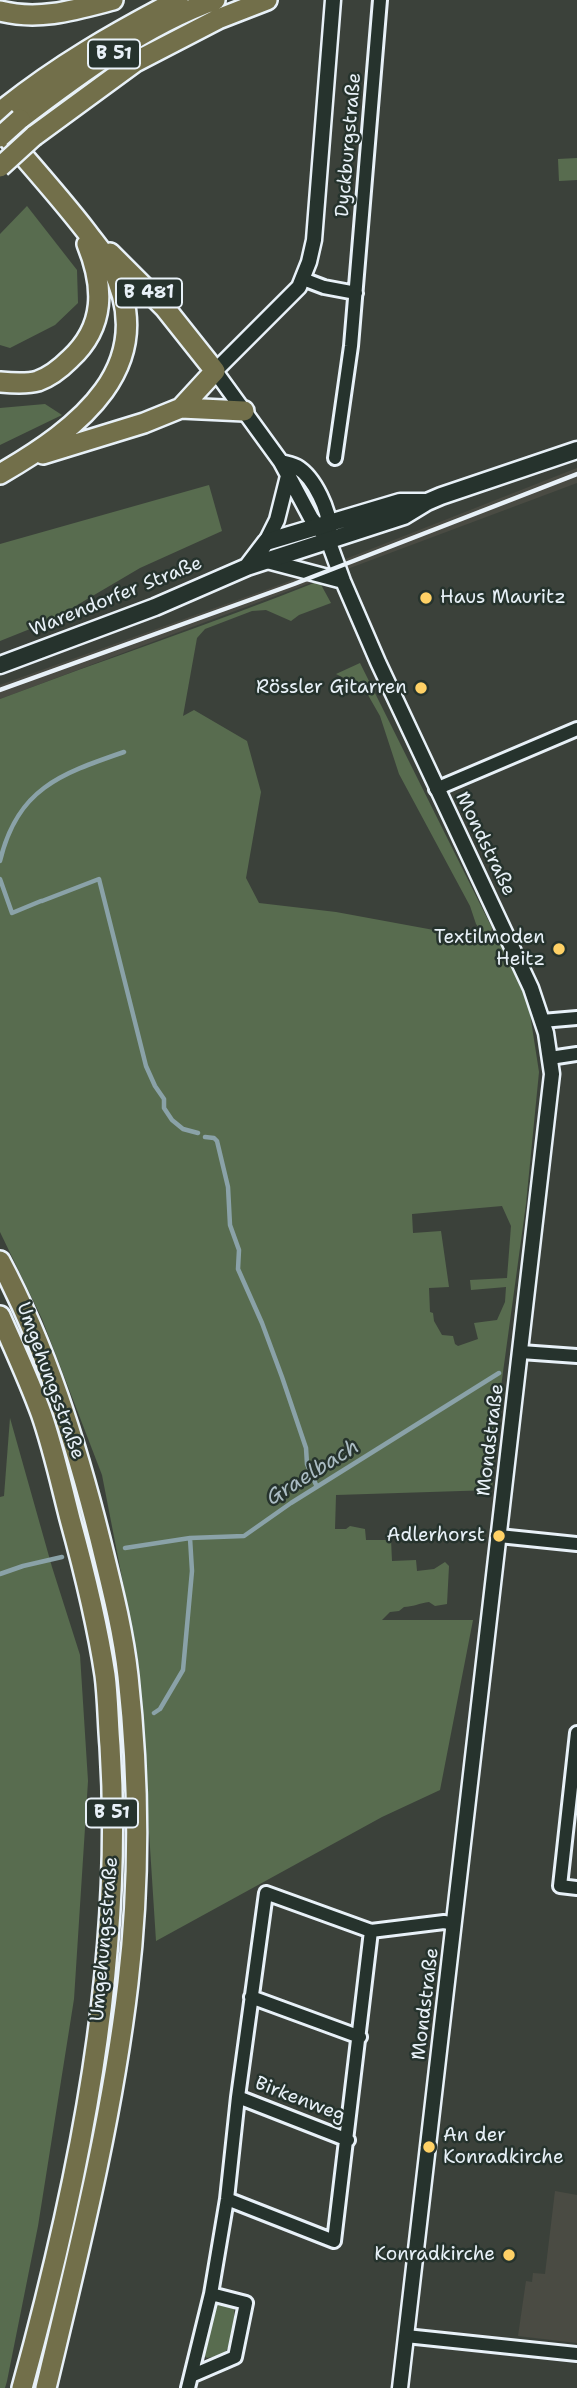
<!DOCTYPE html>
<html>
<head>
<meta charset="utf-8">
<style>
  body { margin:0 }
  canvas { display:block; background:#3b413a }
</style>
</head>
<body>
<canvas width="577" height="2388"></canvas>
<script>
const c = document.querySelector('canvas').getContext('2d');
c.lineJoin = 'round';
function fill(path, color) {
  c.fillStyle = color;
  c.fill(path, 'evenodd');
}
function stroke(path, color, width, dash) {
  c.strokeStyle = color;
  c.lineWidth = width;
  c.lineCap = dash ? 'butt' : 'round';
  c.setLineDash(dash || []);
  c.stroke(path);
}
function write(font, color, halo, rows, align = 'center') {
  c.font = font + ' "Shantell Sans",sans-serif';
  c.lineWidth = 5;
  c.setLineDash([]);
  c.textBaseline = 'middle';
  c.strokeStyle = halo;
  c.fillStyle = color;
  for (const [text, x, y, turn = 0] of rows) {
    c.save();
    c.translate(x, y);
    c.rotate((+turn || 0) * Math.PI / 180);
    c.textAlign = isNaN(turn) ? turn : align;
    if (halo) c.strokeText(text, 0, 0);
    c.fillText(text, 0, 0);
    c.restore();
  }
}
fill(new Path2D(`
  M577 468V483L0 699V685L282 584Z
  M555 2191 577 2195V2343L518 2336 526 2281 532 2282 533 2273 545 2274Z`), '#4a4b43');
fill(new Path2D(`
  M577 158V180L559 181 558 159Z
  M27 206 77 270 78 303 55 325 10 348 0 345V234Z
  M45 404 62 415 0 445V408Z
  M209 485 222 531 140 568 50 621 0 641V544Z
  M319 581 331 603 299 615 291 621 266 610 252 611 205 629 197 638 183 716 194 710 247 741 261 792 246 878 259 903 336 912 488 940 476 924 470 906 399 774 380 716 364 688 336 674 360 663 492 928 489 939 498 937 528 1001 539 1072 526 1204 500 1394 492 1490 336 1495 335 1529H346L350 1526 365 1529 366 1540H391L392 1561 416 1560 417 1571 434 1569 445 1562 449 1566 447 1604 435 1606 429 1602C420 1603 412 1607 404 1607L399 1611 390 1612 382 1620H473L440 1790 382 1817 156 1941 138 1660 102 1475 42 1319 0 1232V699C106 659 214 623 319 581ZM502 1206 511 1226 507 1278 470 1280 471 1290 506 1287 505 1302 497 1320 474 1323 478 1339 458 1346 455 1344 453 1336 442 1335 434 1321 433 1313 430 1312 429 1288 449 1287 441 1231 413 1233 412 1214Z
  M10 1418 52 1567 80 1655 88 1781 74 1999 38 2226 7 2381 5 2388H0V1497L4 1496Z
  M219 2302 234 2306C235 2317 233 2346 224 2353 220 2356 213 2357 207 2358L202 2354 212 2308Z`), '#586c4f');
stroke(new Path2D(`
  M0 861C17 789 60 774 124 752
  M0 879 12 913 41 901
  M42 901 99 879 146 1066 155 1086 164 1099V1108L172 1120 183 1129 198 1133
  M205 1137 214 1138 217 1141 228 1187 230 1225 239 1250 238 1269 262 1323 282 1377 306 1448 307 1464 317 1487
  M125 1548 190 1538 244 1536 291 1503 499 1373
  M0 1574 23 1566 62 1557
  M154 1713 160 1709 183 1670 192 1571 190 1538`), '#8aa2a8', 4.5);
const minor = new Path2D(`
  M303 279 324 287 356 293
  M335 458 351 346 380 0
  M436 789 577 729
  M542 1021 577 1018
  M550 1058 577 1054
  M521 1352 577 1356
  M499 1536 577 1544
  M577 1733 560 1886 577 1888
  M251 1997 360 2037
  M238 2097 348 2140
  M227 2199 334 2241 371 1931
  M406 2336 577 2354
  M191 2376 235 2357 246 2303 211 2294
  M188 2388 211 2294 227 2199 238 2097 266 1893 371 1931 444 1922 454 1924`);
const tertiary = new Path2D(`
  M333 0 314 240 309 262 299 287 215 371 281 462 311 518 328 540 343 581 378 662 531 988 546 1033 552 1074 400 2388
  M281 462C286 463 293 465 297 467 314 477 331 512 329 532
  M266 542 277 520 288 476
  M267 561 343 581`);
const secondary = new Path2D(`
  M247 567 266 542 400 502H427
  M0 665 155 607 247 567 404 516 427 502 441 496 577 450`);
const trunk = new Path2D(`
  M0 11C39 21 75 10 113 0
  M0 112C55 67 116 32 178 0
  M20 119C79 74 145 25 215 0
  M0 129C29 163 59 196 86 231 94 242 105 254 111 266 162 366 78 429 0 474
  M34 136 135 62 218 19 267 0
  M0 382C11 383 28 384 38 381 49 377 62 367 70 359 106 326 104 286 87 244
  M181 408 244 411
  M43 454 144 423 181 408 215 371 165 308 110 253
  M0 1261C46 1348 76 1443 100 1539 111 1584 123 1630 128 1676 139 1777 140 1882 128 1983 112 2120 78 2254 46 2388
  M0 1316C14 1348 29 1380 41 1413 53 1447 61 1484 70 1519 84 1570 97 1622 105 1675 108 1698 108 1723 110 1746 124 1962 79 2181 22 2388`);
stroke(minor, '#e8f1f8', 18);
stroke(tertiary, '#e8f1f8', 19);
stroke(secondary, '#e8f1f8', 21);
stroke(trunk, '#e8f1f8', 24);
stroke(minor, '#26332d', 12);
stroke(tertiary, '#26332d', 14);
stroke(secondary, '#26332d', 16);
stroke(trunk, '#726f4a', 19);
stroke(new Path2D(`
  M0 690 294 584 577 474`), '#e8f1f8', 4.5);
const trunkBridge = new Path2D(`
  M0 137 20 119
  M0 167 34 136`);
stroke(trunkBridge, '#e8f1f8', 24, []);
stroke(trunkBridge, '#726f4a', 19);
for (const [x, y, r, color] of [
  [426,598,7,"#ffd166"],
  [421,688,7,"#ffd166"],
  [559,949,7,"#ffd166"],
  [499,1536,7,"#ffd166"],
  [429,2147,7,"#ffd166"],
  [509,2255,7,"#ffd166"]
]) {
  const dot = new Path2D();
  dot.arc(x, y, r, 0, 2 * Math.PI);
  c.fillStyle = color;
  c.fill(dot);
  stroke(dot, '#26332d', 2.5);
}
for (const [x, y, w] of [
  [114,54,52],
  [149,293,66],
  [112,1813,52]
]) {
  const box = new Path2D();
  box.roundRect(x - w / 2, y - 14.5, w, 29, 5);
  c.fillStyle = '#26332d';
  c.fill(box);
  stroke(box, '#e8f1f8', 2);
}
write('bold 18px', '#e8f1f8', null, [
  ["B 51",114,54],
  ["B 481",149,293],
  ["B 51",112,1813]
]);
write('19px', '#e8f1f8', '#26332d', [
  ["Dyckburgstraße",349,145,-85],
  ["Warendorfer Straße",116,597,-22],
  ["Mondstraße",485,844,64],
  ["Umgehungsstraße",50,1381,70],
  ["Mondstraße",491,1440,-83],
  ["Umgehungsstraße",105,1939,-85],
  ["Mondstraße",426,2004,-83],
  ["Birkenweg",300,2100,21]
]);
write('19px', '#e8f1f8', '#26332d', [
  ["Haus Mauritz",440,598,"left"],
  ["Rössler Gitarren",407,688],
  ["Textilmoden",545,938],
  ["Heitz",545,960],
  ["Adlerhorst",485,1536],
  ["An der",443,2136,"left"],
  ["Konradkirche",443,2158,"left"],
  ["Konradkirche",495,2255]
], 'right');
write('italic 21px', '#aabcc3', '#26332d', [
  ["Graelbach",313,1473,-32]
]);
</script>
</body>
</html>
